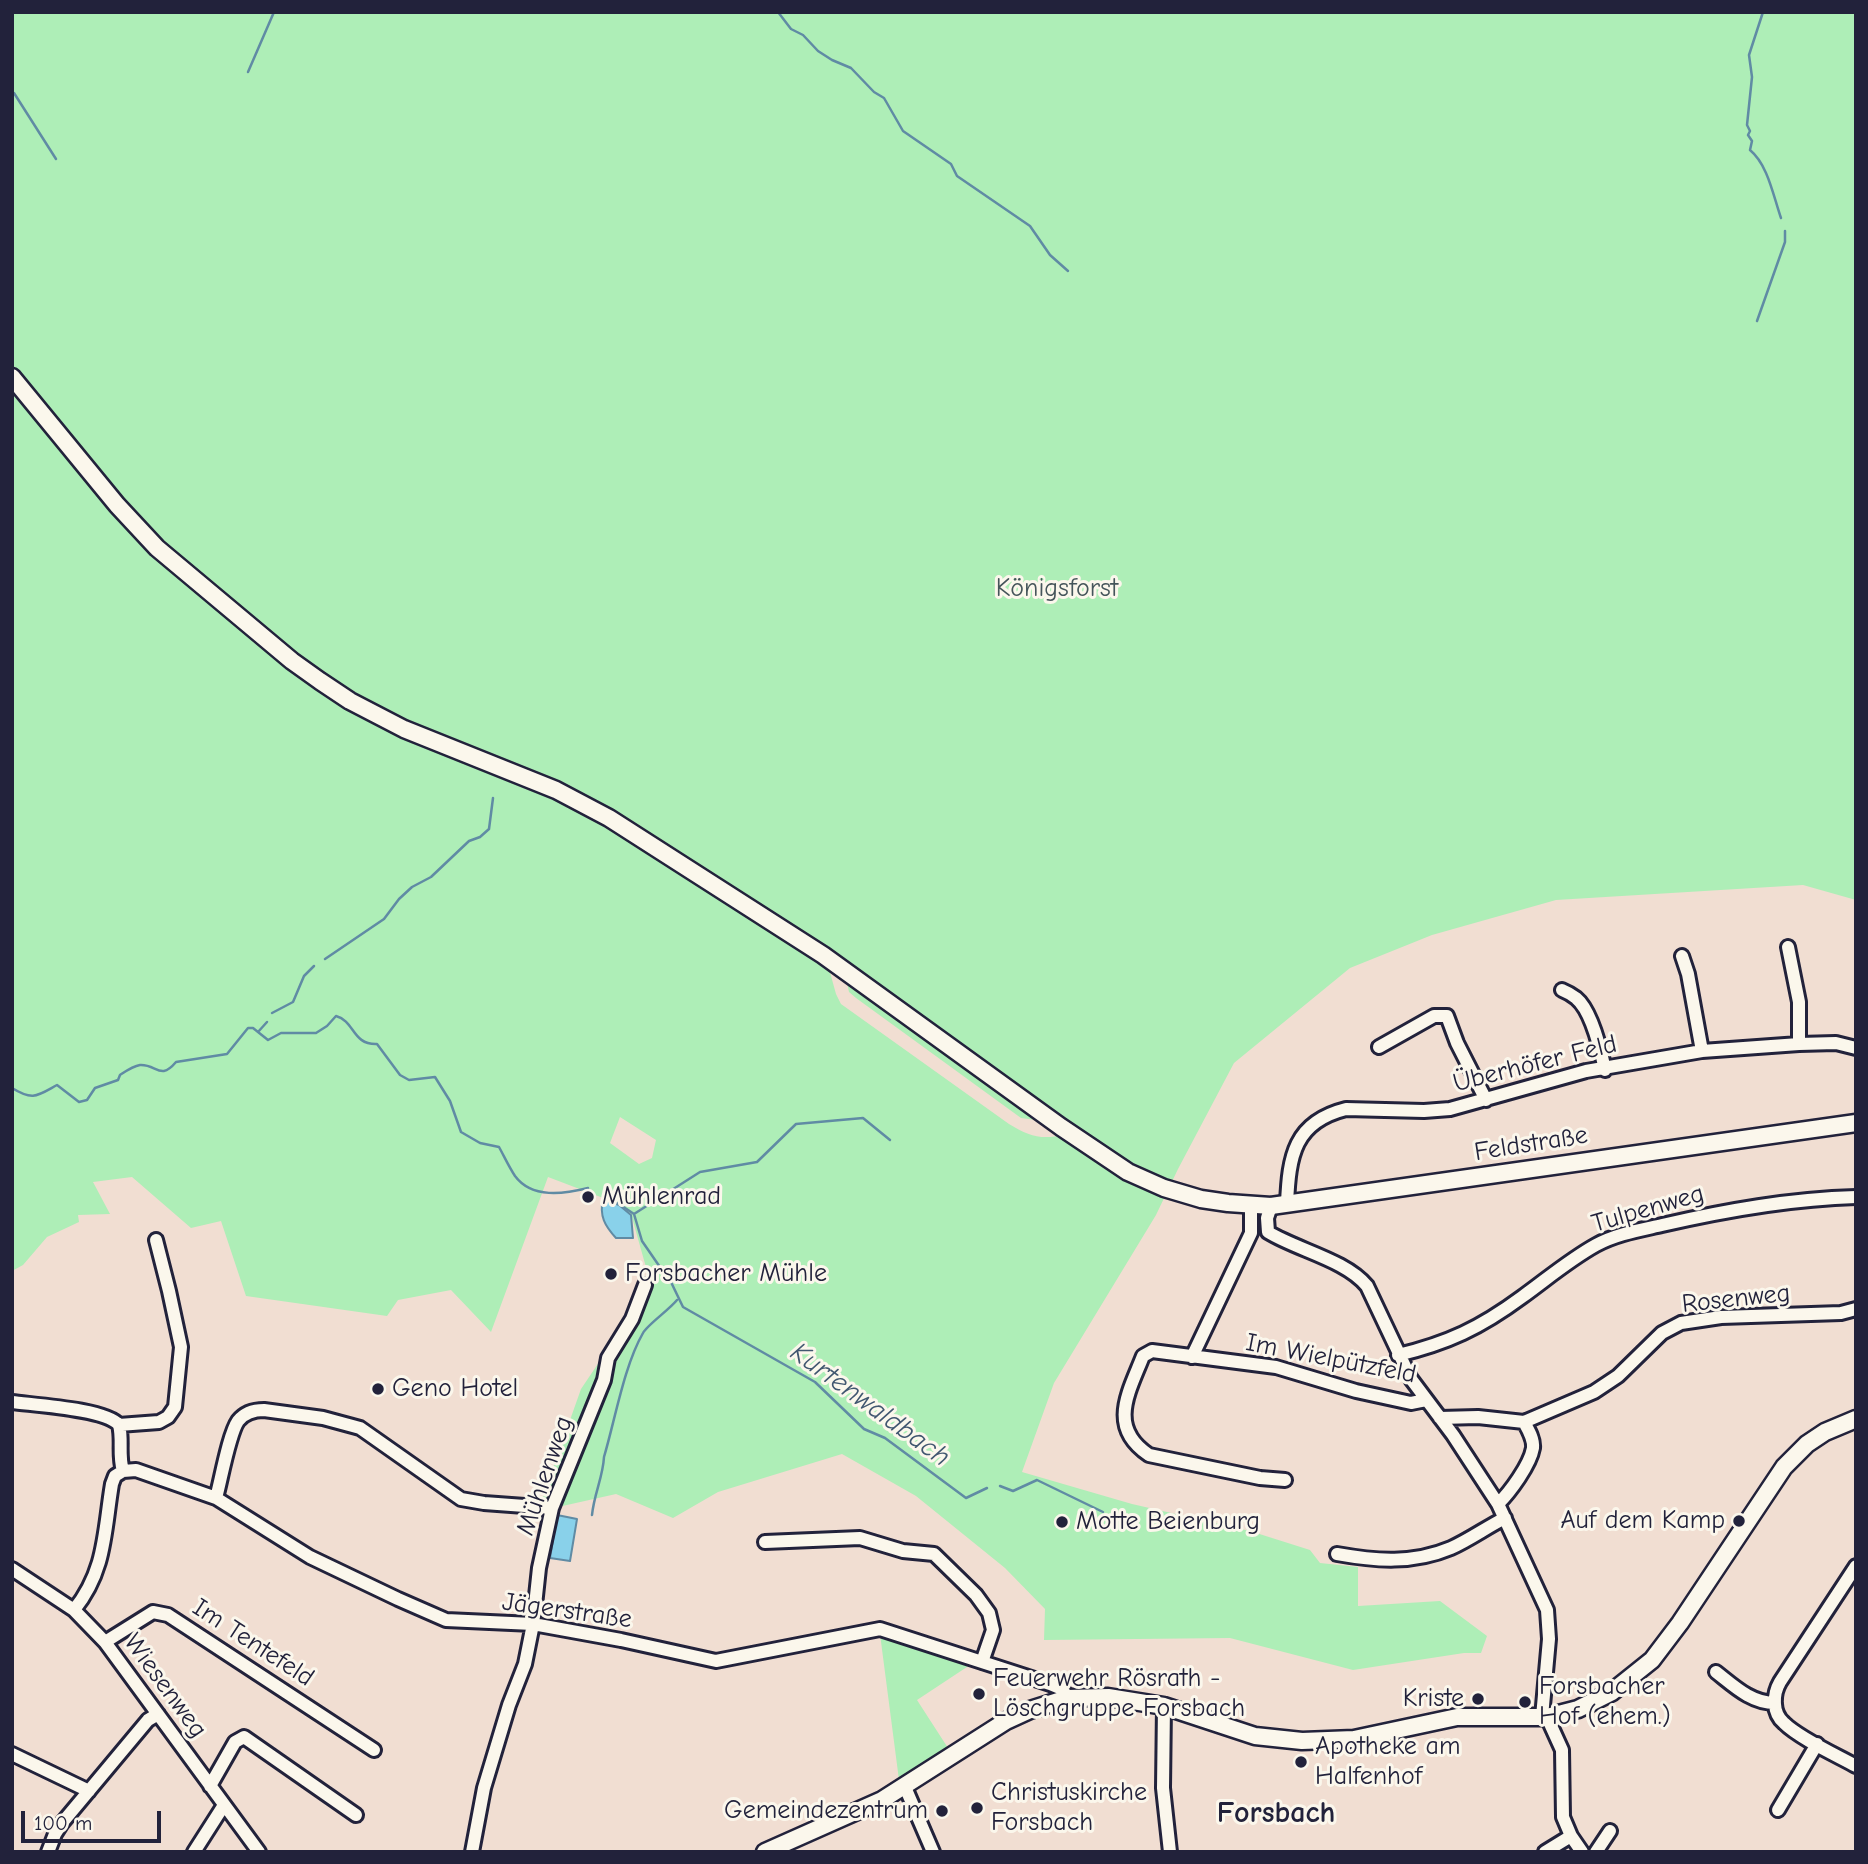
<!DOCTYPE html>
<html>
<head>
<meta charset="utf-8">
<style>
  body { margin:0 }
  #map { position:relative; width:1868px; height:1864px; overflow:hidden; background:#f1ded2; font-family:"Comic Neue",sans-serif }
  canvas { display:block }
  .frame { position:absolute; inset:0; border:14px solid #22223b; pointer-events:none }
  .scale { position:absolute; left:21px; top:1811px; width:140px; height:32px; box-sizing:border-box; border:4px solid #22223b; border-top:0; padding-left:9px; font-size:21px; line-height:24px; white-space:nowrap; color:#22223b; -webkit-text-stroke:5px #fbf7ec; paint-order:stroke }
</style>
</head>
<body>
<div id="map">
<canvas width="1868" height="1864"></canvas>
<div class="frame"></div>
<div class="scale">100 m</div>
</div>
<script>
const c = document.querySelector('canvas').getContext('2d');
c.lineJoin = 'round';
function fill(path, color) {
  c.fillStyle = color;
  c.fill(path, 'evenodd');
}
function stroke(path, color, width, dash) {
  c.strokeStyle = color;
  c.lineWidth = width;
  c.lineCap = dash ? 'butt' : 'round';
  c.setLineDash(dash || []);
  c.stroke(path);
}
function write(font, color, halo, rows, align = 'center') {
  c.font = font + ' "Comic Neue",sans-serif';
  c.lineWidth = 6;
  c.setLineDash([]);
  c.textBaseline = 'middle';
  c.strokeStyle = halo;
  c.fillStyle = color;
  for (const [text, x, y, turn = 0] of rows) {
    c.save();
    c.translate(x, y);
    c.rotate((+turn || 0) * Math.PI / 180);
    c.textAlign = isNaN(turn) ? turn : align;
    if (halo) c.strokeText(text, 0, 0);
    c.fillText(text, 0, 0);
    c.restore();
  }
}
fill(new Path2D(`
  M12 12H1856V900L1803 885 1556 900 1432 935 1350 968 1234 1063 1178 1169 1156 1215 1054 1383 1022 1472 1132 1504 1250 1531 1310 1550 1320 1563 1358 1567V1606L1440 1601 1487 1636 1481 1653H1464L1353 1670 1230 1638 1044 1640 1045 1609 1005 1568 916 1496 842 1454 718 1492 673 1518 616 1494 558 1507 542 1499 581 1389 651 1285 631 1214 619 1204 548 1177 491 1332 451 1290 398 1300 387 1316 246 1296 221 1221 191 1228 132 1177 93 1182 110 1214 78 1215 79 1222 47 1237 23 1265 12 1271ZM828 965 846 978 849 992 856 998 1021 1118 1044 1121 1064 1135C1040 1140 1029 1136 1009 1124L841 1004 836 994ZM620 1117 656 1140 652 1158 639 1164 610 1143Z
  M880 1634 970 1665 917 1700 948 1748 899 1780Z`), '#aeeeb7');
const water = new Path2D(`
  M603 1199 619 1205 631 1215 633 1238H616C605 1226 599 1216 603 1199Z
  M557 1515 577 1519 570 1561 550 1558Z`);
fill(water, '#89d1ea');
stroke(water, '#608ba4', 2);
stroke(new Path2D(`
  M778 12 791 29 803 35 818 51 832 60 851 68 874 92 884 98 903 131 951 164 957 176 1030 226 1050 255 1068 271
  M1763 12 1749 55 1752 77 1747 125 1750 131 1748 135 1752 141 1750 150C1768 165 1773 195 1781 218
  M248 72 274 12
  M14 93 56 159
  M1757 321 1785 242V231
  M325 959 384 919 399 899 412 887 431 877 469 841 480 837 489 829 493 798
  M272 1013 293 1002 304 976 314 966
  M258 1032 267 1022
  M12 1088C33 1101 37 1096 57 1085L79 1102 87 1100 95 1088 118 1080 120 1075C126 1071 133 1066 140 1065 157 1064 160 1081 176 1062L227 1054 248 1028H253L268 1040 281 1033H316L327 1026 336 1016C355 1021 352 1045 377 1044L400 1075 409 1080 435 1077 450 1101 461 1132 480 1143 499 1147C504 1156 509 1167 515 1176 532 1199 564 1194 588 1188
  M603 1197 619 1204 634 1214 642 1241 662 1270
  M634 1214 700 1172 757 1162 796 1124 863 1118 890 1140
  M670 1280 683 1307 815 1382 864 1429 885 1438 966 1498 987 1488
  M1000 1486 1013 1491 1037 1480 1103 1512
  M592 1515C594 1494 603 1477 604 1457 615 1420 624 1366 643 1333 647 1325 669 1310 677 1300`), '#608ba4', 2.5);
const minor = new Path2D(`
  M1788 947 1799 1002V1044
  M1682 956 1688 974 1702 1051
  M1562 990C1567 992 1572 995 1576 998 1592 1011 1601 1051 1605 1070
  M1379 1047 1434 1016H1447L1457 1043 1486 1100
  M1287 1204C1289 1156 1294 1122 1346 1109L1424 1111 1450 1109 1586 1071 1702 1051 1799 1044 1836 1043 1856 1048
  M1271 1206 1267 1218 1268 1232C1297 1250 1346 1260 1367 1286L1411 1379 1453 1435 1498 1504 1547 1610 1549 1639 1542 1717
  M1398 1355C1448 1343 1480 1328 1522 1297 1547 1279 1569 1260 1596 1245 1616 1234 1640 1230 1662 1225 1727 1210 1789 1199 1856 1197
  M1192 1357 1251 1233V1205
  M12 1402C34 1405 106 1409 119 1425
  M1440 1418 1478 1417 1524 1422 1594 1392 1618 1376 1662 1333 1681 1323 1721 1317 1841 1313 1856 1309
  M123 1471 136 1470 216 1498 310 1557 398 1599 446 1620 533 1624 621 1640 716 1661 880 1629 1050 1684 1062 1689 1068 1698
  M123 1471C118 1454 123 1440 119 1425L159 1422 168 1417 175 1407 181 1347 169 1291 156 1240
  M1285 1480 1260 1478 1149 1455C1107 1427 1129 1392 1143 1356L1152 1351 1276 1367 1356 1391 1411 1403 1426 1400
  M216 1498C221 1480 229 1434 238 1421 245 1412 254 1410 264 1410L323 1418 360 1428 461 1499 484 1503 552 1508
  M1498 1504C1510 1492 1530 1465 1533 1448 1534 1439 1528 1429 1524 1422
  M765 1542 860 1538 903 1551 934 1554 976 1595 989 1613 993 1630 982 1662
  M1337 1554C1376 1561 1413 1564 1451 1548 1469 1540 1487 1527 1505 1518
  M1856 1566 1780 1682C1773 1694 1772 1713 1784 1723 1799 1738 1836 1755 1856 1766
  M12 1569 74 1610 105 1642 259 1852
  M74 1610C106 1570 104 1532 112 1484L115 1476 123 1471
  M105 1642 153 1612 168 1615 374 1750
  M1716 1672C1734 1686 1751 1703 1775 1703
  M1164 1706 1163 1788 1170 1852
  M1547 1717 1562 1750 1563 1817 1571 1836 1582 1852
  M12 1754 89 1791
  M210 1786 235 1742 244 1737 356 1815
  M905 1787 933 1852
  M1778 1810 1817 1744
  M48 1852 55 1834 62 1823 148 1720 158 1714
  M194 1852 224 1805
  M472 1852 484 1788 509 1705 525 1664 533 1624 539 1568 552 1508 604 1380 608 1358 632 1319 645 1285
  M1545 1852 1571 1836
  M1596 1852 1610 1831`);
const major = new Path2D(`
  M12 377 117 505 157 548 292 661 320 681 350 701 404 729 556 790 609 818 823 955 1061 1127 1128 1172 1164 1188 1201 1199 1228 1203 1271 1206 1856 1123
  M765 1852 882 1800 1006 1721 1030 1710 1068 1698 1108 1697 1164 1706 1255 1736 1302 1741 1354 1739 1457 1717H1547L1578 1709 1612 1692 1652 1660 1680 1623 1784 1467 1807 1444 1825 1432 1856 1419`);
stroke(minor, '#22223b', 18);
stroke(major, '#22223b', 21);
stroke(minor, '#fbf7ec', 12);
stroke(major, '#fbf7ec', 16);
for (const [x, y, r, color] of [
  [588,1197,7,"#22223b"],
  [611,1274,7,"#22223b"],
  [378,1389,7,"#22223b"],
  [1739,1521,7,"#22223b"],
  [1062,1522,7,"#22223b"],
  [979,1694,7,"#22223b"],
  [1478,1699,7,"#22223b"],
  [1525,1702,7,"#22223b"],
  [1301,1762,7,"#22223b"],
  [977,1808,7,"#22223b"],
  [942,1811,7,"#22223b"]
]) {
  const dot = new Path2D();
  dot.arc(x, y, r, 0, 2 * Math.PI);
  c.fillStyle = color;
  c.fill(dot);
  stroke(dot, '#fbf7ec', 2.5);
}
write('26px', '#45555a', '#fbf7ec', [
  ["Königsforst",1057,589]
]);
write('26px', '#22223b', '#fbf7ec', [
  ["Überhöfer Feld",1535,1064,-14],
  ["Feldstraße",1531,1144,-9],
  ["Tulpenweg",1648,1209,-16],
  ["Rosenweg",1736,1299,-6],
  ["Im Wielpützfeld",1331,1359,11],
  ["Mühlenweg",545,1476,-71],
  ["Jägerstraße",567,1611,8],
  ["Im Tentefeld",253,1643,33],
  ["Wiesenweg",165,1686,54]
]);
write('26px', '#22223b', '#fbf7ec', [
  ["Mühlenrad",602,1197],
  ["Forsbacher Mühle",625,1274],
  ["Geno Hotel",392,1389],
  ["Auf dem Kamp",1725,1521,"right"],
  ["Motte Beienburg",1076,1522],
  ["Feuerwehr Rösrath -",993,1679],
  ["Löschgruppe Forsbach",993,1709],
  ["Forsbacher",1539,1687],
  ["Hof (ehem.)",1539,1717],
  ["Kriste",1464,1699,"right"],
  ["Apotheke am",1315,1747],
  ["Halfenhof",1315,1777],
  ["Christuskirche",991,1793],
  ["Forsbach",991,1823],
  ["Gemeindezentrum",928,1811,"right"]
], 'left');
write('italic 28px', '#415770', '#fbf7ec', [
  ["Kurtenwaldbach",870,1405,36]
]);
write('bold 30px', '#22223b', '#fbf7ec', [
  ["Forsbach",1276,1814]
]);
</script>
</body>
</html>
